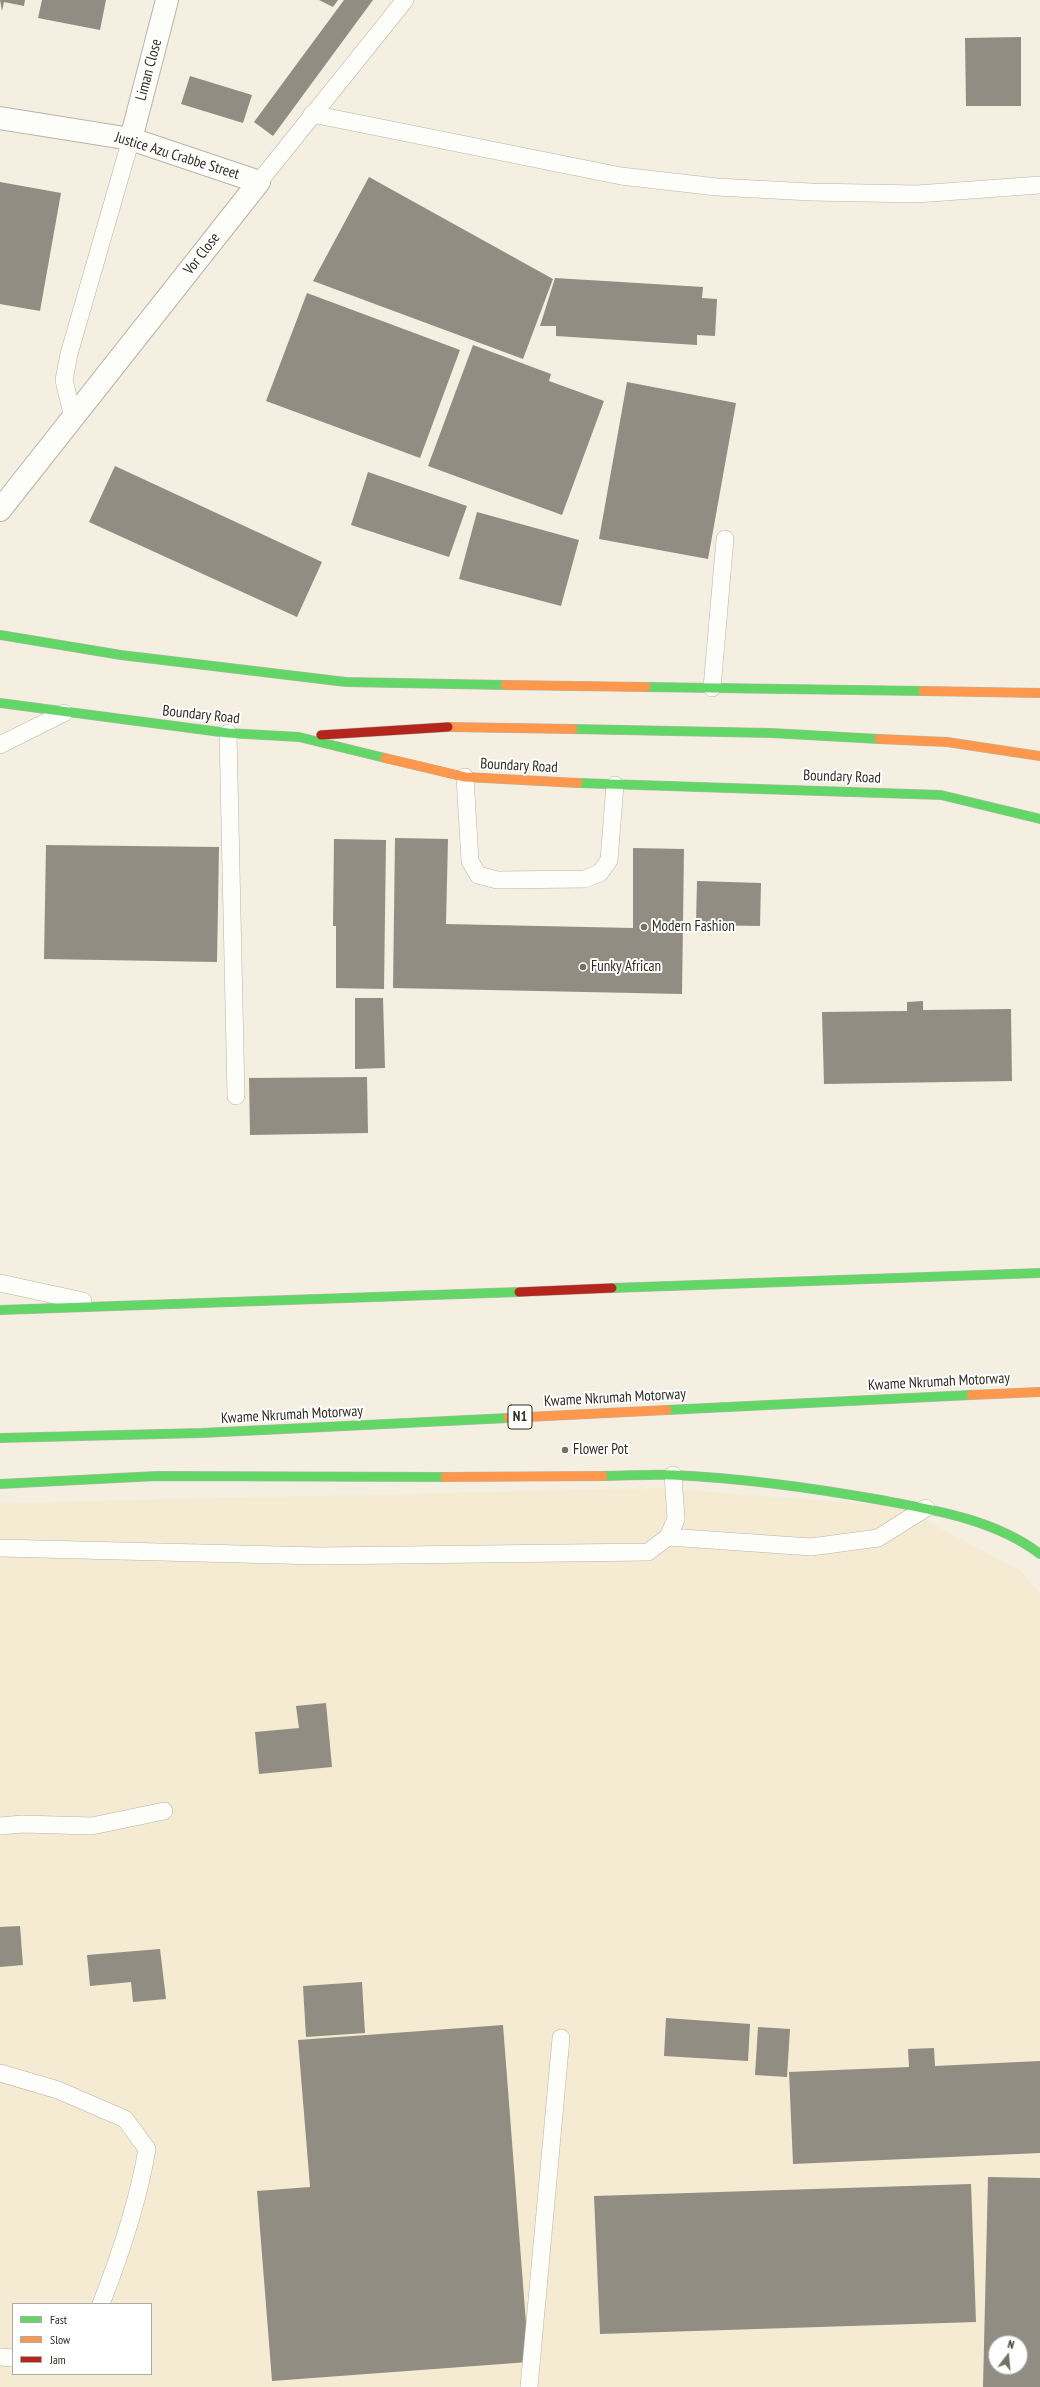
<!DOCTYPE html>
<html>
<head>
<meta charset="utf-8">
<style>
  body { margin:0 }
  #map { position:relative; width:1040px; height:2387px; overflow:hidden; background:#f4efe0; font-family:"PT Sans Narrow",sans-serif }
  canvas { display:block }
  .legend { position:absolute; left:12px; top:2303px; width:140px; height:72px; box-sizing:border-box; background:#fff; border:1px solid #acaba7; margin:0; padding:5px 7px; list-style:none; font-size:12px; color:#2f2c22 }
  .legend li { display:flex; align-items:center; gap:8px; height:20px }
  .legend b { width:20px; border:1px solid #acaba7 }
  .north { position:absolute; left:988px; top:2335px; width:40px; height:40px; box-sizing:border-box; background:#fff; border:1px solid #acaba7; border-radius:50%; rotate:16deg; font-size:11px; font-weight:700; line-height:16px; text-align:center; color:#2f2c22 }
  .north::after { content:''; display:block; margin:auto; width:14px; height:18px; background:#747064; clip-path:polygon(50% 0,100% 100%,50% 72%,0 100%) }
</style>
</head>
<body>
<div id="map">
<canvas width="1040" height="2387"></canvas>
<ul class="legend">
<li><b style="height:5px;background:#63d668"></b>Fast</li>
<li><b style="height:5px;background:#ff974d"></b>Slow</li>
<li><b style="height:5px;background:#b3261e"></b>Jam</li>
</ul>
<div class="north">N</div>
</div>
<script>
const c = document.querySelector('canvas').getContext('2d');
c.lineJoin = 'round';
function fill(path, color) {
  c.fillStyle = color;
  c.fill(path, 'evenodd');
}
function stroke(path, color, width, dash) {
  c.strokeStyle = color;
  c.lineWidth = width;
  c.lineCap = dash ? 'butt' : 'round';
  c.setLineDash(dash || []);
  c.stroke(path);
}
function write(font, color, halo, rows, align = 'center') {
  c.font = font + ' "PT Sans Narrow",sans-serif';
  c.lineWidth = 4;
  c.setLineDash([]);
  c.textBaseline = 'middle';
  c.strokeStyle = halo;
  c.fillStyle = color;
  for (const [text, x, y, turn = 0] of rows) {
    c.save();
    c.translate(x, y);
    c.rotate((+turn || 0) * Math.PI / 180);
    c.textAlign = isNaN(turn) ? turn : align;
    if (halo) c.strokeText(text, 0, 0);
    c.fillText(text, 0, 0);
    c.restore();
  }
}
fill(new Path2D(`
  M665 1488 900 1507 1020 1570 1040 1594V2387H0V1503ZM13 2304H151V2374H13ZM996 2343H1020V2367H996Z`), '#f4ebd2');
fill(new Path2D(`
  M0 0H25L24 6 4 2 2 11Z
  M42 0H106L100 30 38 18Z
  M319 0H338L333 7Z
  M344 0H373L273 136 254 122Z
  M1021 37V106H966L965 38Z
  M190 76 252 95 243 123 181 104Z
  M369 177 553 279 523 359 313 281Z
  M0 182 61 193 40 311 0 304Z
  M555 278 703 287 702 298 717 299 715 336 697 335V345L556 336V326H540Z
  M307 293 460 350 420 458 266 401Z
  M473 345 551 374 549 381 604 401 562 515 428 466Z
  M627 382 736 403 708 559 599 539Z
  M115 466 322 562 297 617 89 522Z
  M368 472 467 506 449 557 351 525Z
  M477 512 579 540 561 606 459 579Z
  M395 838 448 839 446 924 633 928V848L684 849 682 994 393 988Z
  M334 839 386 840 384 989 336 988V926H333Z
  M46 845 219 847 217 962 44 959Z
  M697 881 761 883 760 926 696 925Z
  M355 998H383L385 1068 355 1069Z
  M923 1001V1010L1011 1009 1012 1081 824 1084 822 1012 907 1011V1002Z
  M367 1077 368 1133 250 1135 249 1078Z
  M326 1703 332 1767 259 1774 255 1732 299 1728 296 1706Z
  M20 1926 23 1965 0 1967V1927Z
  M160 1949 166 1999 133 2002 131 1982 90 1986 87 1955Z
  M362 1982 365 2033 306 2037 303 1986Z
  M666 2018 750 2024 748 2061 664 2056Z
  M503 2025 529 2362 272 2381 257 2191 310 2187 298 2040Z
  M758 2027 790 2029 787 2077 755 2075Z
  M934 2048 935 2066 1040 2061V2153L793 2164 789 2072 909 2067 908 2049Z
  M988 2177 1040 2178V2387H983ZM996 2343H1020V2367H996Z
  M971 2184 976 2322 600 2334 594 2196Z`), '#918d82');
const lane = new Path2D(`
  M312 114 621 176 717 187 811 192 917 194 1040 185
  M259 182 405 0
  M73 418 64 380 69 354 131 139
  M712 688 725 539
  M228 733 236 1096
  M0 745 64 713
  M465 777 470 861 478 875 497 880 585 879 600 873 609 860 615 785
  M0 1283 83 1301
  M668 1537 811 1547 878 1538 926 1508
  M0 1548 320 1556 648 1552 668 1537 676 1519 673 1475
  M0 1826 22 1824 92 1826 164 1811
  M0 2073 58 2090 125 2119 147 2149C138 2203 121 2253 101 2304
  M0 2357 13 2358
  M529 2387 561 2038`);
const street = new Path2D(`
  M0 118 131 139 259 182 0 510
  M131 139 167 0`);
const fast = new Path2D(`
  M0 635 121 655 346 682 505 685
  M646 687 923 691
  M0 703 228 733 299 737 385 758
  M573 729 771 733 879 739
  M578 783 941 795 1040 819
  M612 1288 1040 1273
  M0 1310 519 1292
  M667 1410 971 1395
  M0 1438 202 1433 508 1418
  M603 1476C626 1476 650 1474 673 1475 742 1478 813 1488 881 1500 935 1510 996 1520 1040 1554
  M0 1484 157 1476 445 1477`);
const slow = new Path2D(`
  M505 685 646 687
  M923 691 1040 693
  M448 727 573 729
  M879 739 947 742 1040 756
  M385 758 465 777 578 783
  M971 1395 1040 1392
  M508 1418 667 1410
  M445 1477 603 1476`);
const jam = new Path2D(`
  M321 735 448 727
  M519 1292 612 1288`);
stroke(lane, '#b8b4a8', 18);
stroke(street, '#b8b4a8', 24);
stroke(fast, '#b8b4a8', 10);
stroke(slow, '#b8b4a8', 10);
stroke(jam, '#b8b4a8', 10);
stroke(lane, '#fdfdfa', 17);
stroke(street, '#fdfdfa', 22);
stroke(fast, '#63d668', 9);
stroke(slow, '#ff974d', 9);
stroke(jam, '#b3261e', 9);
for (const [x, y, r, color] of [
  [644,927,4,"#747064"],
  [583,967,4,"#747064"],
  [565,1450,4,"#747064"]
]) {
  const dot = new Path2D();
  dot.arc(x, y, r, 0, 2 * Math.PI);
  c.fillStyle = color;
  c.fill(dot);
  stroke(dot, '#fff', 1.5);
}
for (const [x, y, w] of [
  [520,1417,24]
]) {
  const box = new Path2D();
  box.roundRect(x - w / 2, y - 12, w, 24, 3);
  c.fillStyle = '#fff';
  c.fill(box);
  stroke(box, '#2f2c22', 1);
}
write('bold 14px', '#2f2c22', null, [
  ["N1",520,1417]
]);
write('15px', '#2f2c22', '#fff', [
  ["Liman Close",149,70,-75],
  ["Justice Azu Crabbe Street",177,156,17],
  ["Vor Close",202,254,-52],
  ["Boundary Road",201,715,6],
  ["Boundary Road",519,766,3],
  ["Boundary Road",842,777,2],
  ["Kwame Nkrumah Motorway",939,1382,-3],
  ["Kwame Nkrumah Motorway",615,1398,-3],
  ["Kwame Nkrumah Motorway",292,1415,-3]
]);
write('15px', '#2f2c22', '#fff', [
  ["Modern Fashion",652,927],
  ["Funky African",591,967],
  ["Flower Pot",573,1450]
], 'left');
</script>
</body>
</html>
